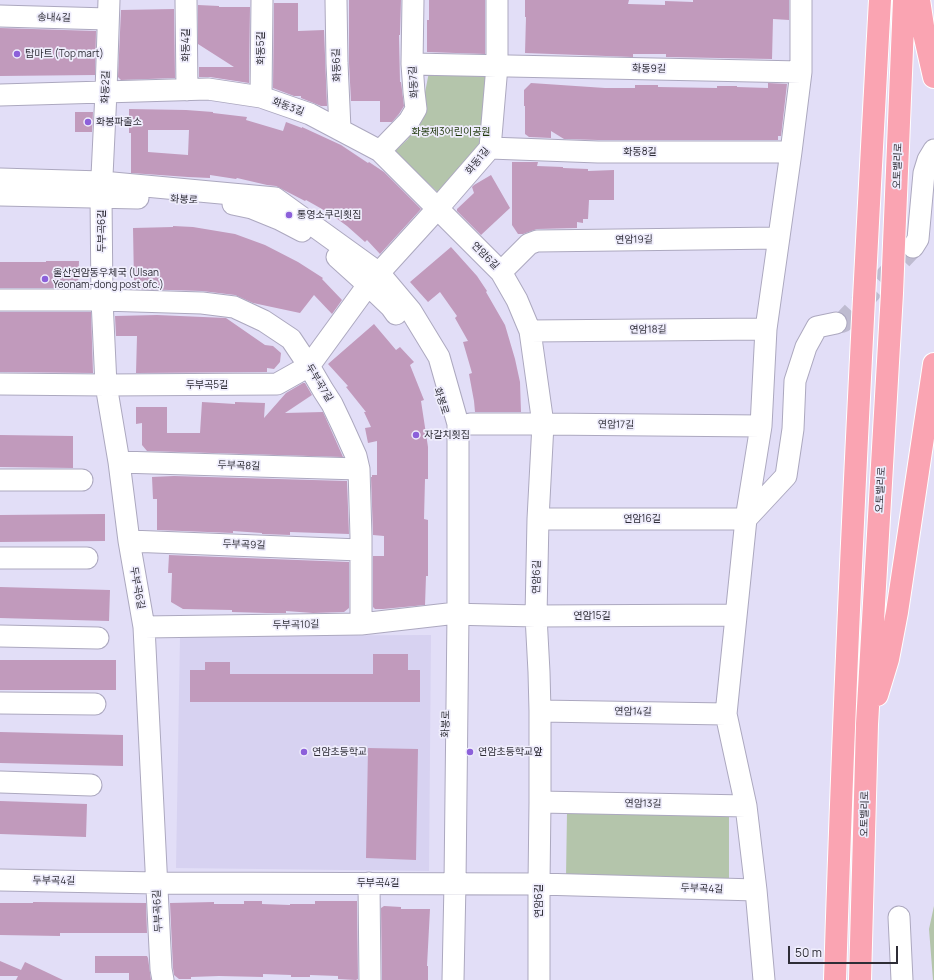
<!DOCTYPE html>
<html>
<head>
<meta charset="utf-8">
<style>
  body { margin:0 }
  #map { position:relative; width:934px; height:980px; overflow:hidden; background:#e2def7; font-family:Manrope,sans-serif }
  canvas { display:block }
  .scale { position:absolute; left:788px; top:946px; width:110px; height:18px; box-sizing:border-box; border:2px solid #2e2d36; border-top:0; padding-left:5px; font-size:12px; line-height:14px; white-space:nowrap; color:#2e2d36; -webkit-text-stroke:3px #efedfc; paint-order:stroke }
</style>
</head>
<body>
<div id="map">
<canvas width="934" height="980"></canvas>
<div class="scale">50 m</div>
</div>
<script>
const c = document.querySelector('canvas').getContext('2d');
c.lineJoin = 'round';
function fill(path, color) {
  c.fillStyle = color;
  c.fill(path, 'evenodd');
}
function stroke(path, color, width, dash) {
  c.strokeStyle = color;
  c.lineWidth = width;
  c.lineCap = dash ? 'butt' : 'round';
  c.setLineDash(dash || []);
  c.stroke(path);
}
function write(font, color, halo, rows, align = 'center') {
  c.font = font + ' Manrope,"Noto Sans KR",sans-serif';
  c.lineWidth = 3.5;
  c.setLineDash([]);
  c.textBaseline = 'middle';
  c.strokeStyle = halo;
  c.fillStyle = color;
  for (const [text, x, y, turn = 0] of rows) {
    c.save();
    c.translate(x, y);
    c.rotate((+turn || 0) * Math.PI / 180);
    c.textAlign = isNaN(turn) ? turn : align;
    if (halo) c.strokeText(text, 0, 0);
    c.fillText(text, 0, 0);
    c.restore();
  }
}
fill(new Path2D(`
  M431 635 429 871 176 868 180 636Z`), '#d7d2f1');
fill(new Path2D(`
  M429 72 492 74 485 148 441 195 394 152 408 139 421 113Z
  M567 812 729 814V879L566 877Z
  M934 906V980H933L929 929Z`), '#b4c5ab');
fill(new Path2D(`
  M349 0H401L400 35H399L400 82H401L404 106 399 114 392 122H380V101H351L349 63Z
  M429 0H485V54L427 52V20H429Z
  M525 0H629L628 4 665 5V1L693 2V0H789V20L773 19 772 59 666 57V54H633V57L525 53 526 17H525Z
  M274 3H298V31L324 30 327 106H321L301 98V96H294L273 88Z
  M198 5 219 6V7H250L249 83 210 77H199V67H234L198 44Z
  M174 9 175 78 121 80 118 77 121 10Z
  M0 28 96 31 95 75 0 76Z
  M531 83 605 88H635V85H658V87L717 88V86H737V87L768 88V83L787 84 781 136H778V140H598L564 139 551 131V138L529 137 525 134V106H524V90Z
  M129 109 186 110 213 112V113L247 117 246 120 283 131 286 122 302 128V127L341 145 368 163 369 162 384 172 421 209 380 254 367 240 365 242 347 226 329 213 306 200 305 201 276 186 267 185 237 178 236 179 210 175V178L188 177 131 173V133H129ZM148 130H189L188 155 148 152Z
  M75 112H93L92 132H75Z
  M512 162H538L537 166 563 167V168L588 169V171L614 170V200H589L588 219H583V223L577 222V228L537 229 523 234H518L512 225Z
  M491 175 510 208 481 235 457 211V209L474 193 472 187 474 185Z
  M173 226 193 227 235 234 265 245 298 262 323 278 322 279 342 300 332 314 314 295 300 313 253 303 235 295 202 291 137 289 134 282 133 228 173 227Z
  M451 247 477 276 487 291 486 292 505 325 515 359 520 382 521 412H475L474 401 469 374 472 373 463 342 468 341 455 318 457 316 440 292 428 302 410 282Z
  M46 261H79L78 288H0V262H46Z
  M0 312H91L93 373 0 372Z
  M157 315 226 318 265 345 273 346 281 353 280 362 274 369 267 368V372L136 373 137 336H116L115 316Z
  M374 324 396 350 400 347 414 362 410 365 424 400 421 401 428 447V479H425L424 519 428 520V576H426L425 605 383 609H375L373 607V556H384V536L373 535 371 477H372V475H377V441L368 443 365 428 371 427 364 412H366L346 387 348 386 328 364Z
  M303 383H305L312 395 285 413 323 412 343 457 147 451 142 445V423L136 424V407H167V433H200L202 402 235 404V402L265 403 264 418 286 393Z
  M0 435 73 436V468L0 467Z
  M174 476 347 481 349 534 290 532V535L262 534V533L233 531V533L157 530V499H153L152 477Z
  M105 514V541L0 542V515Z
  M169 555 349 562V608L344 612 313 613 286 611V613H267L232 612V610L183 609 171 602 172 573H168Z
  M0 587 110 590 109 621 0 618Z
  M373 654H408V670H420V702H190V670H205V662H230V674H373Z
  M0 660H116V690H0Z
  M0 732 123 735V766L0 763Z
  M368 748 418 749 416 860 366 858Z
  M0 801 87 804 86 837 0 834Z
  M244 901H262V904L290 905V904H315V901H357L358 979 356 980 338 979V976L310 975V977H291V975L263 974V977L219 976 191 977V979H179L174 975 173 968 170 903 214 902V904H244Z
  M33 902 146 903 147 933H60V936L0 935V903H33Z
  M384 906 401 907V909H430L427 966H428V980H382L381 908Z
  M95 956H147L148 958 151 980H129V973H95Z
  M0 961 21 970 25 962 63 980H16L18 976H0Z`), '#c19abc');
stroke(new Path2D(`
  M836 323 843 322 913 247`), '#bebbd0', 21, [21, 10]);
const minor = new Path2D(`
  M109 0 106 92 101 197 102 300 106 385 119 462 129 541 144 627 161 969 163 980
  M186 0 187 90
  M336 0 337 63 340 129
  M0 16 108 19
  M412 64 801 72
  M0 95 208 89 261 97 310 114 380 151 501 272 517 300 530 331 543 424 538 519 536 616 539 672 540 711V802L539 884V980
  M261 97 262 0
  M490 148 598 152H791
  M380 151 409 121 416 109 414 92 412 64 413 0
  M0 179 102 182 275 198 379 273 411 311 439 357 458 424V614L455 883 453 980
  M0 195 138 198
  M233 204 252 208 279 219 302 231
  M913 247 918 239 924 173 928 160 934 150
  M337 257 368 285 391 307 396 314
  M501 272 529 244 537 241 779 238
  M0 300H102L202 303 234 307 264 321 291 339 309 366 323 390 332 404 342 425 356 456 359 469 361 537V624
  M530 331 766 329
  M0 384 106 385 277 384 309 366 368 285 438 208 490 148 497 66V0
  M470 424H543L761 426
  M119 462 359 469
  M0 480H82
  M538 519H746L786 476 793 429 795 381 806 347 817 327 836 323
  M129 541 360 550
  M0 558H87
  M144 627 361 624 448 614 536 616 736 615
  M0 636 98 638
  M0 703 95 704
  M540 711 726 714
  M0 782 91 785
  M540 802 746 806
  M0 880 157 883 539 884 756 890
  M369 883 370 980
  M899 917 902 980
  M764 980 756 890 746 806 726 714 746 519 761 426 766 329 791 152 801 72V0`);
const highway = new Path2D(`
  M919 0 924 33 934 77
  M877 695 888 659 897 612 934 364
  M835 980C845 653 862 327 880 0
  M860 980 867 724 892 293 904 0`);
stroke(minor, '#aca8bf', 23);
stroke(highway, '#fff', 24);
stroke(minor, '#fff', 21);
stroke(highway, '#faa4b2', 22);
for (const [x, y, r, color] of [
  [17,54,4,"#8c60da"],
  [88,122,4,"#8c60da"],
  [289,215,4,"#8c60da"],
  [45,279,4,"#8c60da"],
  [416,435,4,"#8c60da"],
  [304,752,4,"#8c60da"],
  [470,752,4,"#8c60da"]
]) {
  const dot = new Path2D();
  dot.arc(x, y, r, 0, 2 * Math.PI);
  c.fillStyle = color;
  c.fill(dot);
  stroke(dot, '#efedfc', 1.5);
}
write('10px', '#2e2d36', '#efedfc', [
  ["송내4길",54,18,2],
  ["화동4길",186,45,-90],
  ["화동5길",261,48,-90],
  ["화동6길",337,65,-92],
  ["화동9길",649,69,1],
  ["화동7길",414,82,-94],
  ["화동2길",106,87,-88],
  ["화동3길",288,107,20],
  ["화동8길",640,152],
  ["화동1길",478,161,-51],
  ["오토밸리로",898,166,-88],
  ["화봉로",184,200,3],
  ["두부곡6길",102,231,-90],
  ["연암19길",634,240,-1],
  ["연암6길",485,256,45],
  ["연암18길",648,330,-1],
  ["두부곡7길",319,383,59],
  ["두부곡5길",207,385],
  ["화봉로",441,401,72],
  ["연암17길",616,425,1],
  ["두부곡8길",239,466,2],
  ["오토밸리로",881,490,-87],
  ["연암16길",642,519],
  ["두부곡9길",244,545,2],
  ["연암6길",537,577,-89],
  ["두부곡6길",137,588,80],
  ["연암15길",592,616],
  ["두부곡10길",296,625,-1],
  ["연암14길",633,712,1],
  ["화봉로",446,724,-89],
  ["연암13길",643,804,1],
  ["오토밸리로",865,814,-89],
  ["두부곡4길",54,881,1],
  ["두부곡4길",378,883],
  ["두부곡4길",702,889,2],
  ["연암6길",539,901,-90],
  ["두부곡6길",158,911,-93]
]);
write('10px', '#2e2d36', '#efedfc', [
  ["탑마트 (Top mart)",25,54],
  ["화봉파출소",96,122],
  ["통영소쿠리횟집",297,215],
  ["울산연암동우체국 (Ulsan",53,273],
  ["Yeonam-dong post ofc.)",53,285],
  ["자갈치횟집",424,435],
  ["연암초등학교",312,752],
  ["연암초등학교앞",478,752]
], 'left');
write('10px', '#1f380b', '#efedfc', [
  ["화봉제3어린이공원",451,132]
]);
</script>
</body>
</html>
